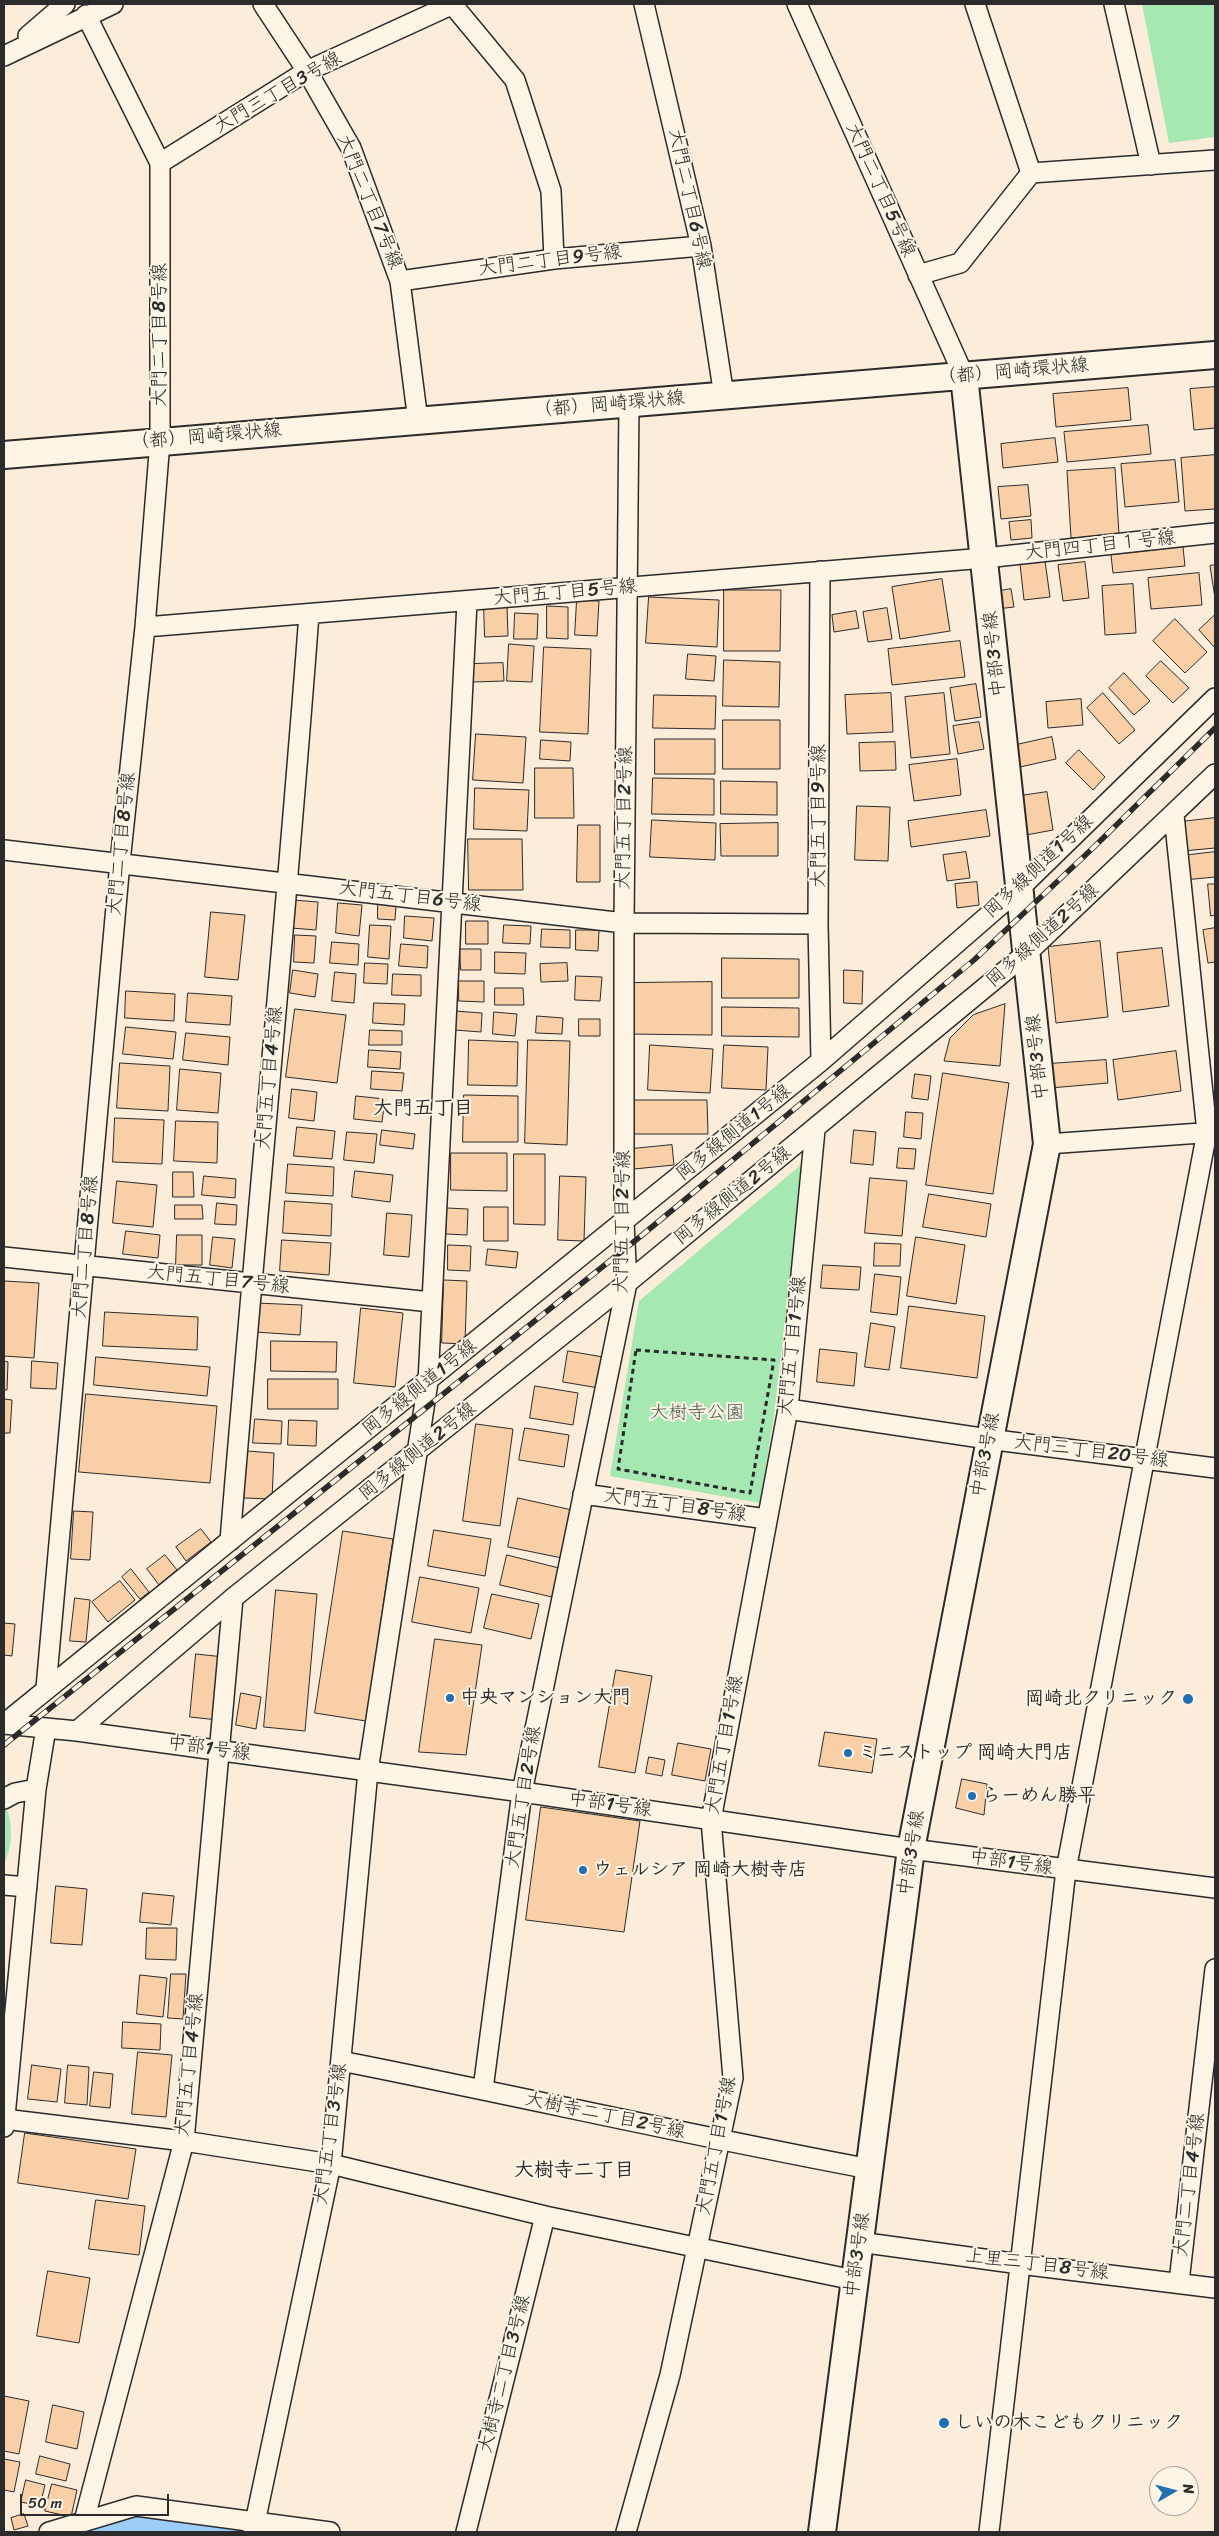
<!DOCTYPE html>
<html>
<head>
<meta charset="utf-8">
<style>
  body { margin:0 }
  #map { position:relative; width:1219px; height:2536px; overflow:hidden; background:#fbedd9; font-family:Sriracha,sans-serif }
  canvas { display:block }
  .frame { position:absolute; inset:0; border:5px solid #2b2b2b; pointer-events:none }
  .north { position:absolute; left:1149px; top:2466px; width:50px; height:50px; box-sizing:border-box; background:#fcf5e5; border:1px solid #a8a49b; border-radius:50%; rotate:82deg; font-size:14px; font-weight:700; line-height:20px; text-align:center; color:#2b2b2b }
  .north::after { content:''; display:block; margin:auto; width:18px; height:22px; background:#1f6fb2; clip-path:polygon(50% 0,100% 100%,50% 72%,0 100%) }
  .scale { position:absolute; left:20px; top:2494px; width:149px; height:22px; box-sizing:border-box; border:2px solid #2b2b2b; border-top:0; padding-left:6px; font-size:15px; line-height:18px; white-space:nowrap; color:#2b2b2b; -webkit-text-stroke:4px #fcf5e5; paint-order:stroke }
</style>
</head>
<body>
<div id="map">
<canvas width="1219" height="2536"></canvas>
<div class="frame"></div>
<div class="north">N</div>
<div class="scale">50 m</div>
</div>
<script>
const c = document.querySelector('canvas').getContext('2d');
c.lineJoin = 'round';
function fill(path, color) {
  c.fillStyle = color;
  c.fill(path, 'evenodd');
}
function stroke(path, color, width, dash) {
  c.strokeStyle = color;
  c.lineWidth = width;
  c.lineCap = dash ? 'butt' : 'round';
  c.setLineDash(dash || []);
  c.stroke(path);
}
function write(font, color, halo, rows, align = 'center') {
  c.font = font + ' Sriracha,"Klee One",sans-serif';
  c.lineWidth = 4;
  c.setLineDash([]);
  c.textBaseline = 'middle';
  c.strokeStyle = halo;
  c.fillStyle = color;
  for (const [text, x, y, turn = 0] of rows) {
    c.save();
    c.translate(x, y);
    c.rotate((+turn || 0) * Math.PI / 180);
    c.textAlign = isNaN(turn) ? turn : align;
    if (halo) c.strokeText(text, 0, 0);
    c.fillText(text, 0, 0);
    c.restore();
  }
}
fill(new Path2D(`
  M1142 4H1215V137L1169 143Z
  M803 1163 774 1416 760 1503 610 1476 639 1301Z
  M6 1807C14 1827 12 1845 4 1865V1809Z`), '#a5e8b2');
stroke(new Path2D(`
  M110 2532 151 2520 236 2532`), '#9bcdf8', 35);
const building = new Path2D(`
  M1215 387V428L1194 430 1190 389Z
  M1128 388 1131 420 1056 427 1053 394Z
  M1148 425 1151 454 1067 462 1064 432Z
  M1055 438 1058 462 1003 468 1001 444Z
  M1215 455V509L1185 511 1181 458Z
  M1175 460 1179 502 1125 507 1121 464Z
  M1115 468 1119 535 1071 538 1067 471Z
  M1028 485 1031 516 1001 519 998 487Z
  M1031 520 1032 538 1011 540 1009 522Z
  M1183 547 1185 566 1113 573 1111 555Z
  M1045 561 1050 597 1024 600 1020 564Z
  M1085 562 1089 598 1063 601 1058 565Z
  M1215 565V598L1210 566Z
  M1199 573 1202 605 1151 609 1148 578Z
  M942 579 950 631 900 639 892 587Z
  M1133 584 1136 633 1105 635 1102 586Z
  M1011 589 1014 607 997 609 994 592Z
  M724 590H781L780 651H724Z
  M649 597 719 600 717 647 646 643Z
  M577 600 599 601 597 636 575 635Z
  M484 606H507L508 636 485 637Z
  M547 606 568 607V639L547 638Z
  M887 608 892 639 868 642 863 612Z
  M856 611 859 628 834 632 832 615Z
  M515 613 538 614 537 639H514Z
  M1215 615V648L1199 630Z
  M1175 619 1207 652 1185 673 1153 641Z
  M960 641 965 677 892 685 888 649Z
  M509 644 534 646 532 682 507 681Z
  M544 647 591 649 588 734 540 732Z
  M688 654 716 656 714 681 686 679Z
  M724 660 780 662 779 707 723 706Z
  M1161 661 1189 688 1173 703 1146 676Z
  M503 663 504 681 473 682 472 664Z
  M1124 673 1150 701 1134 715 1109 688Z
  M976 684 981 717 955 721 950 688Z
  M891 693 893 732 847 734 845 695Z
  M944 693 950 754 911 758 905 697Z
  M1103 693 1135 730 1119 744 1087 708Z
  M654 695 716 696 715 729 653 728Z
  M1081 699 1083 725 1048 728 1046 702Z
  M723 720H780V769H723Z
  M979 722 984 749 958 754 953 726Z
  M476 734 526 737 523 783 473 780Z
  M1052 737 1056 759 1020 767 1016 745Z
  M655 739H715V774H655Z
  M541 740 571 742 570 761 540 759Z
  M895 742 896 770 860 771 859 743Z
  M1079 750 1105 777 1093 790 1066 763Z
  M957 759 961 795 914 801 909 765Z
  M535 768H573L574 818H535Z
  M653 778 714 779V815L652 814Z
  M721 781 777 782V815L721 814Z
  M475 788 529 790 527 831 474 829Z
  M1047 792 1053 830 1026 835 1020 796Z
  M857 806 890 807 888 861 855 860Z
  M986 810 990 836 911 847 908 821Z
  M1215 818V848L1183 851 1180 822Z
  M652 820 716 823 715 860 650 857Z
  M778 823V856H721L720 824Z
  M578 825H600V882H577Z
  M468 839H522L523 890H469Z
  M966 852 970 878 947 881 943 855Z
  M1215 852V877L1184 880 1181 856Z
  M977 882 979 905 957 908 955 884Z
  M1208 884H1215V915L1211 916Z
  M293 900 318 902 316 930 291 928Z
  M338 903 362 905 359 936 336 933Z
  M378 904 396 905 395 920 378 919Z
  M211 912 245 915 238 980 205 977Z
  M405 916 434 918 432 941 404 938Z
  M466 921H488V944H466Z
  M370 925 391 926 389 959 368 957Z
  M504 925 531 926 530 944 503 943Z
  M1215 928V962L1208 963 1203 930Z
  M542 929 570 930V948L541 947Z
  M576 930H599L598 951 576 950Z
  M295 935 316 936 314 963 294 962Z
  M1100 941 1108 1017 1056 1023 1048 947Z
  M332 942 359 944 358 965 330 963Z
  M401 944 428 946 427 968 399 966Z
  M1162 948 1169 1006 1123 1012 1117 953Z
  M460 949H481V970H461Z
  M495 952 526 953 525 974 495 973Z
  M722 958 799 959V998H722Z
  M365 963 388 964 387 984 364 983Z
  M567 963 568 981 541 982 540 964Z
  M293 970 318 974 315 997 290 993Z
  M844 970 863 971 862 1004 844 1003Z
  M335 972 356 974 354 1003 332 1001Z
  M393 974 421 975V996L392 995Z
  M576 976 602 977 600 1001 575 1000Z
  M459 981H484V1002L459 1001Z
  M712 982V1035L628 1034V983Z
  M495 988H523L524 1005H495Z
  M126 991 175 994 174 1021 125 1018Z
  M188 993 232 996 230 1025 186 1022Z
  M374 1003 405 1004 404 1025 373 1023Z
  M1005 1004 1000 1066 944 1061 950 1038 973 1015Z
  M722 1007 799 1008V1037L722 1036Z
  M295 1009 346 1015 337 1083 286 1077Z
  M455 1011 482 1013 481 1032 454 1030Z
  M494 1012 517 1014 515 1036 493 1034Z
  M537 1016 563 1018 562 1034 536 1033Z
  M579 1019H600V1036H579Z
  M126 1027 176 1032 173 1059 123 1054Z
  M370 1030 402 1031V1045H369Z
  M186 1033 230 1037 228 1065 183 1060Z
  M469 1040 518 1042 517 1086 468 1085Z
  M528 1040 570 1041 567 1145 525 1143Z
  M650 1045 713 1049 710 1093 648 1090Z
  M724 1045 768 1047 766 1090 722 1088Z
  M369 1050 401 1052 400 1069 368 1067Z
  M1176 1051 1181 1091 1118 1100 1113 1060Z
  M1106 1060 1108 1083 1050 1088 1048 1064Z
  M120 1063 170 1066 168 1111 117 1108Z
  M180 1069 221 1073 218 1113 177 1110Z
  M372 1071 404 1073 402 1091 371 1089Z
  M943 1073 1009 1083 993 1194 926 1185Z
  M915 1074 931 1076 928 1100 912 1098Z
  M292 1089 317 1092 314 1121 289 1118Z
  M464 1095 518 1096V1142H463Z
  M356 1096 385 1099 382 1122 354 1119Z
  M626 1100H707L708 1134H627Z
  M906 1112 923 1113 921 1139 904 1137Z
  M115 1118 164 1120 162 1164 113 1162Z
  M176 1121 218 1122 217 1163 174 1161Z
  M297 1127 335 1131 332 1159 294 1156Z
  M382 1130 415 1134 413 1149 380 1145Z
  M854 1130 876 1132 873 1165 851 1163Z
  M347 1132 377 1134 374 1163 344 1160Z
  M672 1145 674 1165 634 1169 632 1149Z
  M899 1148 916 1149 914 1169 897 1168Z
  M451 1153H507V1191L451 1190Z
  M514 1154H545V1225L514 1224Z
  M288 1164 334 1167 333 1196 286 1193Z
  M355 1171 393 1175 390 1202 352 1197Z
  M173 1172H193L194 1197H173Z
  M204 1176 236 1179 235 1198 202 1195Z
  M560 1176 586 1177 584 1241 558 1240Z
  M870 1178 907 1181 902 1236 865 1233Z
  M117 1181 157 1185 153 1227 113 1223Z
  M929 1194 991 1204 986 1237 923 1227Z
  M285 1201 332 1204 331 1236 283 1233Z
  M217 1203 237 1205 236 1225 215 1224Z
  M175 1205H202L203 1219H175Z
  M484 1207H508V1241H484Z
  M447 1208 468 1209 467 1235 446 1234Z
  M387 1213 412 1215 409 1257 384 1255Z
  M126 1231 160 1235 158 1258 123 1254Z
  M177 1235H202V1265H176Z
  M213 1237 235 1239 232 1268 210 1265Z
  M916 1237 965 1245 956 1304 907 1296Z
  M282 1240 331 1243 329 1275 280 1271Z
  M875 1243 901 1244 900 1266H874Z
  M448 1245 471 1246 470 1271 448 1270Z
  M488 1249 518 1252 516 1268 486 1265Z
  M823 1265 861 1267 859 1290 821 1288Z
  M875 1274 901 1277 897 1315 871 1312Z
  M444 1280 467 1281 465 1344 442 1343Z
  M4 1281 39 1283 34 1358 4 1356Z
  M256 1303 302 1305 300 1335 255 1332Z
  M909 1306 985 1316 977 1378 901 1368Z
  M361 1308 403 1313 395 1387 354 1383Z
  M105 1312 198 1317 197 1350 103 1346Z
  M871 1323 895 1327 889 1370 865 1367Z
  M271 1341 337 1342 336 1372 271 1371Z
  M820 1349 857 1353 854 1386 817 1382Z
  M568 1351 603 1357 599 1388 563 1382Z
  M96 1357 210 1367 207 1396 94 1385Z
  M4 1361 8 1362 7 1390H4Z
  M32 1361 58 1363 56 1389 31 1388Z
  M268 1379H338V1409H268Z
  M535 1386 578 1393 573 1425 530 1418Z
  M86 1394 217 1406 210 1483 79 1472Z
  M4 1399 12 1400 10 1433H4Z
  M255 1419 282 1421 281 1444 253 1443Z
  M289 1420 317 1421 316 1446 288 1445Z
  M476 1424 513 1429 500 1526 463 1521Z
  M525 1428 569 1435 564 1467 519 1460Z
  M247 1451 274 1453 272 1499 244 1498Z
  M518 1498 572 1510 562 1558 508 1547Z
  M74 1511 93 1512 90 1560 71 1559Z
  M201 1529 211 1542 186 1561 176 1547Z
  M434 1530 491 1539 485 1576 428 1566Z
  M343 1531 393 1539 366 1721 315 1713Z
  M165 1555 177 1570 159 1585 147 1569Z
  M507 1555 559 1568 552 1597 500 1585Z
  M131 1569 149 1592 140 1599 122 1577Z
  M420 1577 479 1588 471 1633 412 1622Z
  M120 1581 135 1600 108 1622 92 1602Z
  M276 1590 317 1594 305 1731 264 1727Z
  M492 1594 539 1604 531 1639 484 1628Z
  M75 1598 90 1600 86 1642 70 1641Z
  M4 1623 15 1624 12 1656 4 1655Z
  M435 1639 482 1645 466 1755 419 1752Z
  M196 1654 224 1657 218 1720 190 1717Z
  M616 1670 652 1676 635 1773 599 1767Z
  M241 1693 261 1697 256 1729 236 1725Z
  M825 1732 877 1739 872 1773 819 1766Z
  M678 1743 711 1749 705 1781 672 1775Z
  M649 1757 665 1760 662 1776 646 1773Z
  M962 1779 987 1784 984 1815 956 1808Z
  M541 1807 640 1821 624 1932 526 1920Z
  M56 1886 87 1889 82 1945 51 1943Z
  M143 1893 174 1896 171 1925 140 1922Z
  M147 1928H177L176 1960 146 1959Z
  M171 1974H186L183 2019 168 2018Z
  M140 1975 167 1978 163 2017 137 2014Z
  M123 2022 161 2024 160 2050 122 2048Z
  M138 2052 172 2055 166 2117 132 2114Z
  M32 2065 61 2069 57 2102 28 2099Z
  M68 2065 89 2067 87 2105 65 2103Z
  M94 2072 113 2074 110 2108 90 2106Z
  M25 2133 136 2149 128 2199 18 2183Z
  M96 2200 145 2206 139 2255 89 2249Z
  M48 2271 90 2278 79 2343 37 2336Z
  M4 2396 29 2401 19 2454 4 2451Z
  M53 2405 84 2412 77 2449 46 2442Z
  M40 2456 70 2464 66 2481 36 2474Z
  M4 2459 20 2462 14 2492 4 2490Z
  M26 2480 45 2485 40 2506 21 2502Z
  M52 2484 77 2490 71 2517 45 2511Z
  M24 2514 28 2526 14 2530 11 2518Z`);
fill(building, '#f8cfa7');
stroke(building, '#2b2b2b', 1);
const street = new Path2D(`
  M263 4 307 71 351 148 400 281 418 421
  M452 4 515 80 551 191 554 259
  M644 4 701 246 724 396
  M797 4 964 376
  M975 4 1031 173 1215 160
  M1114 4 1151 165
  M28 36 65 4
  M4 56 113 4
  M160 163 307 71 453 4
  M918 275 960 263 1031 173
  M400 281 554 259 701 246
  M820 571 818 924 821 1061
  M145 627 985 558 1215 533
  M4 850 624 923 818 924
  M1047 1144 1215 1132
  M4 1257 431 1302
  M788 1409 988 1439 1215 1468
  M583 1494 767 1519
  M230 1541C255 1232 286 924 309 614
  M46 1688 120 862 145 627 160 441V163L86 15
  M4 1724 821 1061 1020 888 1215 698
  M4 1724 77 1731 522 1792 911 1849 1215 1888
  M77 1731 233 1598 627 1283 1028 952 1215 774
  M4 1799 15 1793 36 1789
  M4 1885 27 1887
  M341 2061C518 2096 693 2136 870 2169
  M483 2089 522 1792 627 1283 624 1222V923L629 403
  M4 2119 184 2141 331 2164 545 2216 854 2280
  M4 2127 36 1789 46 1728
  M859 2242 1020 2264 1215 2288
  M1179 2282 1215 1969
  M84 2521 184 2141 233 1598
  M49 2532 136 2506 330 2532
  M253 2532 331 2164 368 1771 428 1382 467 602
  M466 2532 545 2216
  M626 2532 670 2375 733 2078 711 1820 788 1409 815 1130
  M989 2532 1066 1870 1207 1132 1174 815`);
const secondary = new Path2D(`
  M4 455 1215 355
  M822 2532 911 1849 1047 1144 964 376`);
stroke(street, '#2b2b2b', 22);
stroke(secondary, '#2b2b2b', 30);
stroke(new Path2D(`
  M636 1350 774 1360 750 1493 618 1469Z`), '#2b2b2b', 3, [5, 4]);
stroke(street, '#fcf5e5', 19);
stroke(secondary, '#fcf5e5', 26);
const rail = new Path2D(`
  M4 1745 641 1236 974 960 1094 847 1215 728`);
stroke(rail, '#2b2b2b', 5.5);
stroke(rail, '#fcf5e5', 4, [11]);
for (const [x, y, r, color] of [
  [450,1698,5,"#1f6fb2"],
  [1188,1699,6,"#1f6fb2"],
  [848,1753,5,"#1f6fb2"],
  [972,1796,5,"#1f6fb2"],
  [583,1870,5,"#1f6fb2"],
  [944,2423,6,"#1f6fb2"]
]) {
  const dot = new Path2D();
  dot.arc(x, y, r, 0, 2 * Math.PI);
  c.fillStyle = color;
  c.fill(dot);
  stroke(dot, '#fcf5e5', 2);
}
write('19px', '#2b2b2b', '#fcf5e5', [
  ["大門三丁目3号線",278,93,-30],
  ["大門二丁目5号線",880,190,66],
  ["大門二丁目6号線",689,199,78],
  ["大門二丁目7号線",369,202,68],
  ["大門二丁目9号線",550,261,-7],
  ["大門二丁目8号線",160,335,-90],
  ["（都）岡崎環状線",1013,372,-5],
  ["（都）岡崎環状線",609,405,-5],
  ["（都）岡崎環状線",206,437,-5],
  ["大門四丁目１号線",1100,546,-6],
  ["大門五丁目5号線",565,593,-5],
  ["中部3号線",995,654,-96],
  ["大門五丁目9号線",819,816,-90],
  ["大門五丁目2号線",625,818,-89],
  ["大門二丁目8号線",122,844,-84],
  ["岡多線側道1号線",1039,867,-43],
  ["大門五丁目6号線",410,897,7],
  ["岡多線側道2号線",1043,936,-42],
  ["中部3号線",1038,1057,-96],
  ["大門五丁目4号線",270,1078,-85],
  ["岡多線側道1号線",734,1133,-39],
  ["岡多線側道2号線",733,1196,-39],
  ["大門五丁目2号線",623,1222,-89],
  ["大門二丁目8号線",86,1247,-85],
  ["大門五丁目7号線",218,1280,6],
  ["大門五丁目1号線",793,1346,-84],
  ["岡多線側道1号線",420,1388,-39],
  ["岡多線側道2号線",418,1452,-39],
  ["大門三丁目20号線",1091,1452,7],
  ["中部3号線",986,1455,-79],
  ["大門五丁目8号線",675,1506,8],
  ["大門五丁目1号線",725,1745,-80],
  ["中部1号線",209,1749,8],
  ["大門五丁目2号線",524,1797,-81],
  ["中部1号線",610,1805,8],
  ["中部3号線",912,1853,-81],
  ["中部1号線",1011,1863,8],
  ["大門五丁目4号線",190,2065,-84],
  ["大樹寺二丁目2号線",605,2116,12],
  ["大門五丁目3号線",331,2134,-82],
  ["大門五丁目1号線",717,2146,-79],
  ["大門二丁目4号線",1190,2185,-83],
  ["中部3号線",858,2255,-82],
  ["上里三丁目8号線",1037,2265,7],
  ["大樹寺二丁目3号線",505,2374,-76]
]);
write('19px', '#4a5a4d', '#fcf5e5', [
  ["大樹寺公園",697,1413]
]);
write('bold 19px', '#2b2b2b', '#fcf5e5', [
  ["中央マンション大門",460,1698],
  ["岡崎北クリニック",1177,1699,"right"],
  ["ミニストップ 岡崎大門店",858,1753],
  ["らーめん勝平",982,1796],
  ["ウェルシア 岡崎大樹寺店",593,1870],
  ["しいの木こどもクリニック",955,2423]
], 'left');
write('bold 20px', '#2b2b2b', '#fcf5e5', [
  ["大門五丁目",423,1109],
  ["大樹寺二丁目",574,2171]
]);
</script>
</body>
</html>
